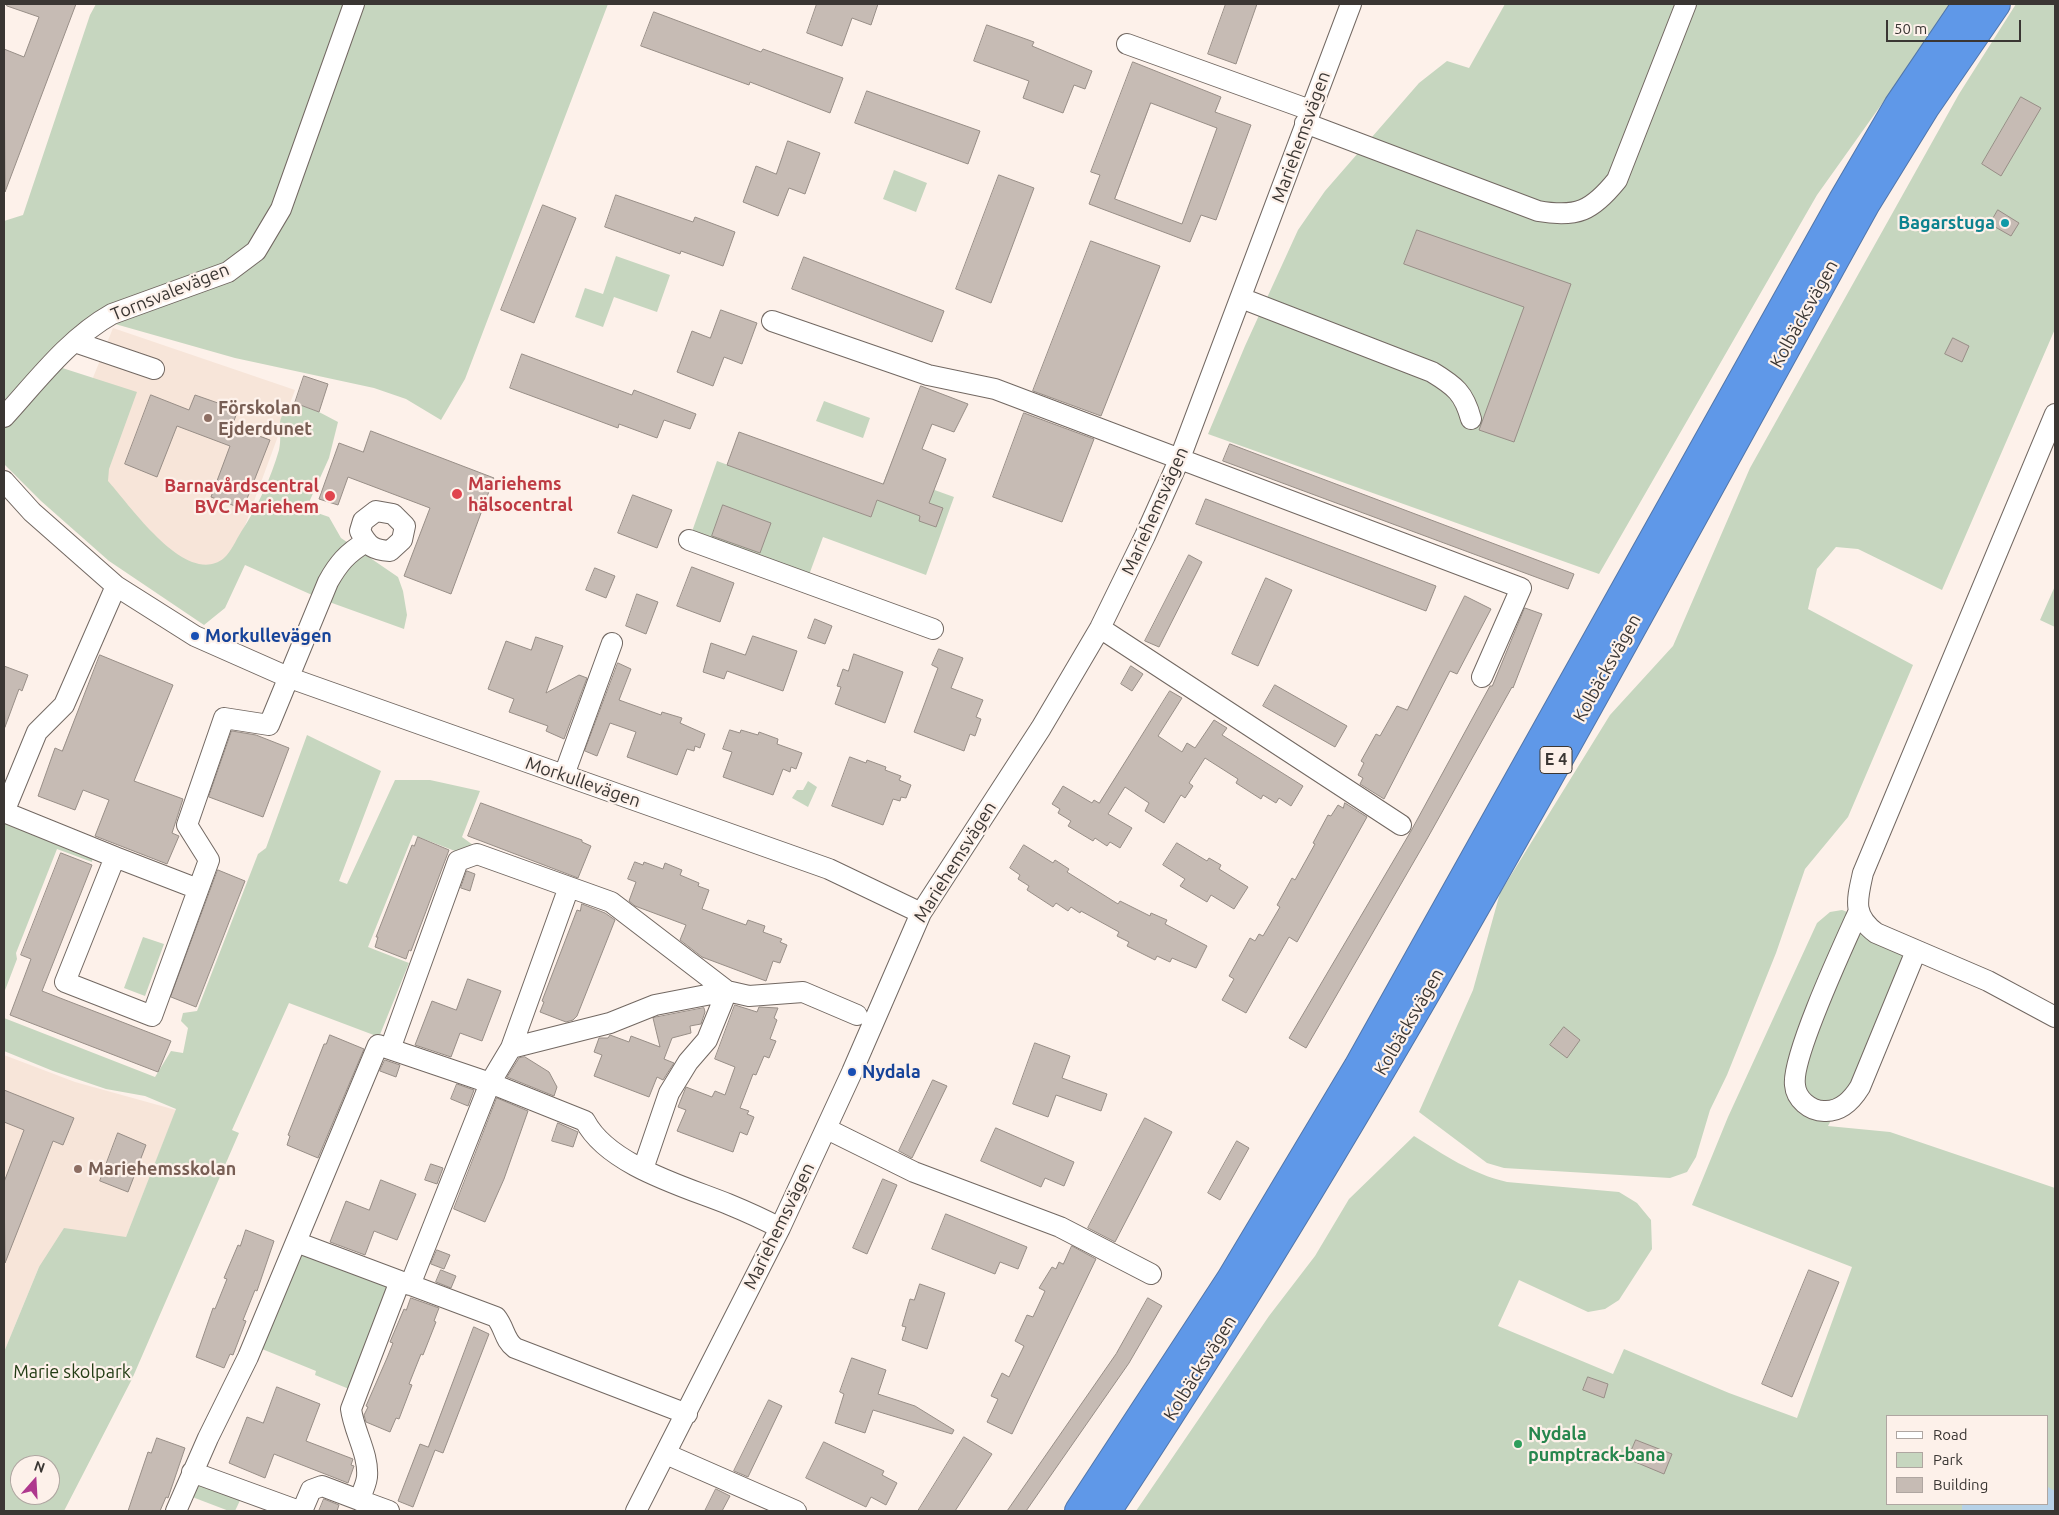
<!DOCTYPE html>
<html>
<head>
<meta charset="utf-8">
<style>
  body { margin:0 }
  #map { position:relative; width:2059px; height:1515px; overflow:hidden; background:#fdf1ea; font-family:Ubuntu,sans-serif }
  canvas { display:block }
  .frame { position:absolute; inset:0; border:5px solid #3a3633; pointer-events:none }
  .legend { position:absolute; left:1886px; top:1415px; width:162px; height:90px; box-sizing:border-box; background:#fdf1ea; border:1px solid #afa6a1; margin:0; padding:6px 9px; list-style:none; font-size:15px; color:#3a3633 }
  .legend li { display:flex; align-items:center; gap:10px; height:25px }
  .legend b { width:25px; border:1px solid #afa6a1 }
  .north { position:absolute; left:10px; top:1455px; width:50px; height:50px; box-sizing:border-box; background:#fdf1ea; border:1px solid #afa6a1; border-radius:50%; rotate:19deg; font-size:14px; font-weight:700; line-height:20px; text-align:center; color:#3a3633 }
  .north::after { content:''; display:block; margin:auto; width:18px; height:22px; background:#af388e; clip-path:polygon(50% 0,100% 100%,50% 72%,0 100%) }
  .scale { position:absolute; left:1886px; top:20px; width:135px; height:22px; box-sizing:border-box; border:2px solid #3a3633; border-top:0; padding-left:6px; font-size:15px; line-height:18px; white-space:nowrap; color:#3a3633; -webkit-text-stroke:4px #fdf1ea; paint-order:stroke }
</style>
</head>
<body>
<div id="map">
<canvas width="2059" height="1515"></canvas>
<div class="frame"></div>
<ul class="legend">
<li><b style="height:6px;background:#fff"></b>Road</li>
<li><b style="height:14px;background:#c6d6bf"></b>Park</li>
<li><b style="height:14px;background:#c6bbb4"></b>Building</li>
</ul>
<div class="north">N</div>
<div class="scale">50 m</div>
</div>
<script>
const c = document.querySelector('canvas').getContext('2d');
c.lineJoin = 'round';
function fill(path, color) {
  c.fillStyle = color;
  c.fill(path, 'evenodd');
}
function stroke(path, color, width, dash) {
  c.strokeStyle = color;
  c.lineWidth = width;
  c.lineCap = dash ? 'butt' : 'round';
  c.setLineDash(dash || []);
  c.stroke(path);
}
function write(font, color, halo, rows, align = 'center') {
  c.font = font + ' Ubuntu,sans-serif';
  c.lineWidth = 4.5;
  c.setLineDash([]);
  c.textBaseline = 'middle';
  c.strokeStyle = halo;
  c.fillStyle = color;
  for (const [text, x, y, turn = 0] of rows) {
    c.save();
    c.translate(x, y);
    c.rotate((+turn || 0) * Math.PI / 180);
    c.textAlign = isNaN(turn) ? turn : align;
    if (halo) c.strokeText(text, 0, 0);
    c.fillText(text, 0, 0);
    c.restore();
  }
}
fill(new Path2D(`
  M113 328 295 390 215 607 51 482Z
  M4 1055 75 1082 176 1110 126 1237 39 1267 4 1352Z`), '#f7e5d9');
fill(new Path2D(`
  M96 4H608L465 379 441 420 406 399 374 388 235 358 101 320 53 365 137 392 109 469 108 481C129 504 187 589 224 558 231 552 236 540 241 532 257 508 271 478 279 450 284 428 271 419 295 403L319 412 338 422 329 458 306 509 329 517 341 538 398 577 403 591 407 615 404 629 321 599 245 565 225 608 204 625 109 561 41 501 4 464V221L23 215 90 15Z
  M1505 4H1953L1817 195 1599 574 1208 434 1245 346 1298 230 1325 191 1419 83 1447 61 1469 68Z
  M2016 4H2055V329L1942 590 1858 549 1836 547 1817 569 1808 609 1913 665 1848 817 1805 869 1776 953 1727 1075 1710 1110 1696 1157 1687 1172 1670 1178 1504 1168 1487 1163 1419 1112 1473 990 1500 893 1610 715 1673 646 1750 468 1959 94Z
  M894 170 927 183 916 212 883 199Z
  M616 256 670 275 657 312 614 297 603 327 575 317 585 288 603 294Z
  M824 401 870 418 863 438 816 421Z
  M717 461 871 517 887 473 954 497 926 575 823 537 806 583 689 540Z
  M2055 586V627L2040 620Z
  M307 735 381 771 339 881 347 884 395 780H430L480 791 462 837 473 845 455 851 413 835 368 947 409 963 379 1037 289 1003 232 1130 239 1133 132 1379 64 1511H4V1352L39 1267 64 1228 126 1237 176 1109 145 1096 106 1089 53 1071 4 1051V1018L155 1077 171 1051 183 1053 188 1028 181 1021 183 1013 197 1011 258 854 266 848ZM20 1465H50V1495H20Z
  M808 781 817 787 808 807 792 798 797 790H803Z
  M7 818 93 854 92 862 57 849 16 953 17 959 4 993V825Z
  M1842 910 1850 913 1863 936 1906 955 1873 1041 1828 1126 1890 1132 2055 1188V1511H1136L1269 1316 1315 1256 1349 1199 1414 1136C1444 1155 1472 1174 1507 1182L1619 1192 1637 1203 1651 1220 1652 1249 1619 1300 1605 1309 1588 1312 1519 1280 1498 1326 1613 1374 1624 1349 1729 1393 1797 1418 1852 1267 1692 1205 1728 1117 1817 923 1830 912ZM1888 1416H2048V1504H1888Z
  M143 937 164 944 145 996 124 988Z
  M301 1250 397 1288 349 1389 315 1375 316 1371 262 1349Z
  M192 1477 243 1494 235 1511H229L187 1495Z`), '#c6d6bf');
fill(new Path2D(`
  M2048 1487 2055 1491V1511H1962V1504H2048Z`), '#b6d1e7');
const building = new Path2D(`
  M7 4H76L5 192 4 49 24 57 39 17 7 6Z
  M817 4H878L871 25 852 18 842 46 807 33Z
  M1226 4H1257L1236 64 1208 54Z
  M654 12 761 52 763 49 843 78 830 113 750 82 749 85 641 46Z
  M987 25 1034 42 1032 46 1092 71 1085 89 1074 85 1063 113 1023 98 1029 81 974 61Z
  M1133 62 1221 97 1215 112 1251 125 1216 220 1201 215 1190 242 1089 204 1100 175 1091 172ZM1151 103 1217 128 1182 224 1115 199Z
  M867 91 980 131 968 164 855 123Z
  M2021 97 2041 108 2001 176 1982 164Z
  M788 141 820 153 805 194 789 188 778 216 743 202 756 166 776 174Z
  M999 175 1034 188 991 303 956 289Z
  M616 195 693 222 695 217 735 232 723 266 681 251 680 254 605 227Z
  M543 205 576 218 534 323 501 310Z
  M1998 210 2019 223 2011 236 1990 224Z
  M1417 230 1571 284 1514 442 1479 430 1524 307 1404 264Z
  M1091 241 1160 266 1101 416 1033 391Z
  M804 257 944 311 932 342 792 289Z
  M721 310 757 323 742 364 724 357 713 386 677 372 692 331 710 338Z
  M1953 338 1969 346 1962 362 1945 354Z
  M522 354 632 395 634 390 696 414 690 429 664 420 657 438 619 424 618 428 510 388Z
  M304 376 328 384 319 412 295 403Z
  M921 386 968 404 954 432 932 424 922 449 946 459 929 503 943 508 936 527 919 521 920 516 877 500 871 517 727 465 739 432 883 484Z
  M151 395 189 410 195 395 238 410 232 426 270 440 243 509 211 497 230 446 177 426 157 477 125 464Z
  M1024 413 1094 439 1062 522 993 497Z
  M371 431 494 478 451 594 404 576 430 508 348 477 338 505 319 499 339 443 363 452Z
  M1230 444 1574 574 1568 589 1223 461Z
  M633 495 672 510 657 548 618 533Z
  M1206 499 1436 586 1426 611 1196 524Z
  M723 505 771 523 760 553 712 536Z
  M1189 555 1202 562 1159 647 1145 641Z
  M692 567 734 583 720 622 677 606Z
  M595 568 615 576 606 598 586 590Z
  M1266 578 1292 590 1258 666 1232 654Z
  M637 594 658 602 646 634 626 626Z
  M1465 596 1491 609 1457 674 1450 671 1384 799 1360 784 1363 778 1358 775 1364 763 1361 761 1376 734 1380 736 1397 706 1407 710Z
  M1525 608 1542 614 1513 688 1512 687 1427 839 1306 1048 1289 1038 1411 831 1490 686H1492Z
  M815 619 832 626 825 644 808 638Z
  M753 636 797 651 783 691 727 671 724 679 703 672 711 643 745 655Z
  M536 637 563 646 546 693 579 675 587 678 564 739 546 731 548 726 509 712 514 699 488 689 506 641 531 650Z
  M939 649 963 658 951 688 983 700 976 717 981 719 975 736 970 734 964 751 914 732 938 668 932 665Z
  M854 654 903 672 885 723 835 704 841 687 837 686 843 669 848 671Z
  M100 655 173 685 134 781 183 799 172 833 179 836 167 864 95 836 109 800 83 790 75 810 38 796 55 748 62 751Z
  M618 663 631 669 619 700 661 715 662 712 682 718 680 723 705 734 700 748 695 746 694 751 687 749 677 775 627 757 636 732 610 723 597 756 585 751Z
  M4 666 28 675 22 691 19 689 5 727Z
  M1131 666 1143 674 1132 691 1121 684Z
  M1275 685 1347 726 1335 747 1263 706Z
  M1170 691 1182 698 1158 736 1182 752 1187 743 1195 748 1214 720 1227 728 1222 735 1303 786 1291 806 1279 798 1276 803 1263 795 1261 799 1236 783 1238 779 1205 758 1189 783 1193 786 1185 798 1181 795 1164 823 1145 811 1149 803 1125 787 1108 814 1132 828 1120 848 1110 842 1107 846 1095 838 1093 841 1068 826 1071 821 1058 813 1060 809 1052 804 1063 786 1092 803 1094 800 1099 803Z
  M730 730 740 733 741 730 758 735 759 732 778 739 777 744 802 753 796 769 791 767 790 772 783 769 773 795 723 777 732 752 723 749Z
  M232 731 256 735 289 748 263 817 209 797Z
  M850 757 866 763 867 760 886 767 885 770 901 776 899 780 911 785 906 798 901 797 900 801 893 799 883 825 832 806Z
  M481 803 582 840V842L591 846 578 878 468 836Z
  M1345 803 1367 817 1297 942 1289 937 1246 1013 1222 1000 1234 979 1229 976 1250 938 1255 941 1259 934 1263 936 1280 907 1277 905 1292 878 1295 880 1315 844 1313 843 1328 815 1331 816 1338 805 1343 808Z
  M418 837 449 850 411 951 409 950 406 959 375 947 378 937H376L412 845 414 846Z
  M1177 843 1207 861 1209 858 1221 865 1219 869 1248 887 1234 909 1211 895 1207 902 1180 886 1185 879 1163 865Z
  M1024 845 1053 863 1055 860 1069 869 1067 872 1118 904 1120 901 1150 916 1151 913 1167 920 1165 924 1207 946 1196 968 1172 958 1170 962 1157 956 1155 960 1127 946 1129 942 1117 936 1119 932 1081 911 1080 913 1071 907 1068 911 1056 903 1053 907 1027 890 1029 886 1018 879 1020 875 1010 868Z
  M61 853 92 865 42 991 171 1041 158 1072 10 1015 31 959 21 955Z
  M635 862 643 865 644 862 663 869 665 863 682 870 680 875 699 883 698 886 709 890 702 909 746 925 748 920 765 926 763 932 782 939 780 942 787 945 780 963 773 961 766 981 702 957 680 940 686 925 635 906 629 901 636 882 628 879Z
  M218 870 245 881 196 1007 171 997Z
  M467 871 475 874 470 891 461 888Z
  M582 904 605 913 615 920 577 1016 573 1020 566 1022 540 1012 544 1002 542 1001 577 910 580 911Z
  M468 979 501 991 482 1041 460 1033 451 1057 415 1045 432 1001 456 1010Z
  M735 1005 757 1012 759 1007 778 1008 774 1018 777 1020 770 1039 776 1041 769 1058 764 1056 756 1075 753 1074 740 1108 749 1111 747 1114 754 1117 747 1135 740 1132 733 1152 677 1131 686 1110 678 1107 686 1087 712 1097 715 1091 725 1095 735 1067 715 1059Z
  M704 1008 705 1012 701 1024 690 1026 691 1033 672 1038 664 1059 674 1063 663 1080 657 1077 649 1097 594 1076 602 1055 594 1052 599 1038H608L610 1035 629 1042 631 1036 660 1047 653 1018Z
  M1564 1027 1580 1040 1567 1058 1550 1045Z
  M330 1035 364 1049 318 1158 287 1145 290 1136 288 1135 324 1044H326Z
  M1035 1043 1070 1056 1062 1078 1107 1094 1101 1111 1056 1095 1048 1117 1013 1104Z
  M525 1057 549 1072 557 1087 554 1096 507 1077 519 1058Z
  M385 1060 400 1065 396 1077 380 1071Z
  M933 1080 947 1086 912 1158 899 1151Z
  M457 1084 474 1090 468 1106 451 1099Z
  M4 1090 74 1118 63 1145 53 1141 5 1263 4 1182 24 1130 4 1122Z
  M497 1098 528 1111 504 1179 485 1222 454 1209Z
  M1145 1118 1172 1132 1115 1242 1088 1228Z
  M558 1123 578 1132 573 1147 552 1141Z
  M996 1128 1074 1162 1064 1186 1045 1178 1041 1187 981 1161Z
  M118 1133 146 1145 128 1192 100 1181Z
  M1237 1141 1249 1148 1220 1200 1208 1193Z
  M431 1164 443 1168 437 1184 425 1180Z
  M883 1179 897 1185 867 1254 853 1248Z
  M381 1180 416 1194 397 1240 374 1231 365 1255 330 1242 346 1201 369 1210Z
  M946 1214 1027 1247 1018 1269 1000 1262 995 1274 932 1249Z
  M246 1230 274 1241 257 1291 255 1290 243 1320 246 1321 233 1355 230 1354 224 1368 196 1357 213 1308 215 1309 227 1279 224 1278 238 1245 240 1246Z
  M1072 1246 1096 1259 1012 1434 987 1422 998 1399 991 1396 1002 1373 1009 1377 1024 1346 1015 1341 1027 1315 1033 1317 1045 1291 1039 1288 1052 1267 1056 1269 1059 1262 1063 1264Z
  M437 1250 450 1255 444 1269 431 1264Z
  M441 1270 456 1276 451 1288 436 1282Z
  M1809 1270 1839 1282 1792 1397 1762 1384Z
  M920 1284 945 1293 927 1349 902 1340 906 1327 902 1326 910 1299 914 1300Z
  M411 1298 439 1308 434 1321 436 1322 423 1355 421 1354 409 1384 412 1385 399 1419 396 1418 390 1432 366 1422 364 1415 368 1407 366 1406 387 1358 393 1343 390 1342 404 1309 406 1310Z
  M1148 1298 1162 1306 1129 1363 1026 1511H1007L1116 1354Z
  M474 1327 489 1334 443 1453 435 1450 413 1507 398 1501 420 1444 428 1447Z
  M852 1358 886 1370 878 1394 915 1406 954 1430 952 1434 873 1410 865 1433 835 1423 844 1394 840 1392Z
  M1588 1377 1608 1384 1604 1398 1583 1390Z
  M277 1387 320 1404 306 1441 353 1459 351 1465 354 1466 348 1483 274 1454 265 1478 229 1463 247 1417 263 1423Z
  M769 1400 782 1406 748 1477 734 1471Z
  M964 1437 992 1454 955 1511H918Z
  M157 1438 185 1448 168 1498 166 1497 160 1511H128L148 1452 151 1453Z
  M1636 1440 1672 1454 1664 1474 1628 1459Z
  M824 1442 884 1471 882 1475 897 1483 886 1505 871 1497 866 1507 806 1478Z
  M716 1489 730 1496 722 1511H705Z
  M324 1499 339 1505 337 1511H319Z`);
fill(building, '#c6bbb4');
stroke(building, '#988e87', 1);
const minor = new Path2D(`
  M1127 44 1310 110
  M1305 123 1538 211C1577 218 1592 211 1617 180L1686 4
  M1241 298 1432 372C1455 386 1464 393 1471 419
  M772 321 928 375 995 389 1521 588 1482 677
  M75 342 154 369
  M2055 414 1863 873C1857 900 1852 915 1876 933L1988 981 2055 1017
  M4 417C36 382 69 338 112 314L228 272 256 251 281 209 354 4
  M4 481 32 512 116 586 195 636 290 678 829 869 921 913
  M376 511 393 514 405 526 402 540 390 551C374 550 368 547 360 531L363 521Z
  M689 540 933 629
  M1100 628 1401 825
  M564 775 612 643
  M4 812 37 732 64 705 116 586
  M4 812 115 857
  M198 889 115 857 65 982 152 1016 209 860 187 825 224 718 269 725 328 582C338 564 347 553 366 542
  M1858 913C1844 944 1791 1058 1795 1085 1796 1099 1810 1111 1824 1111 1840 1112 1852 1100 1860 1087L1916 951
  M511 1048 610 1023 655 1005 727 991 749 996 803 992 857 1015
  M390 1049 458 861 477 854 611 902 727 991 707 1040 688 1062 669 1093 643 1169
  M827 1129 914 1172 1060 1227 1151 1274
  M296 1242 496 1317C505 1328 504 1340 515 1348L687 1414
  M410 1285 490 1083 511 1048 569 887
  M666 1454 796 1511
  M192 1472 299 1511
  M176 1511 208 1438 248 1357 378 1045 490 1083 585 1121C608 1165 683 1186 728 1204 745 1211 763 1219 780 1228
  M302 1511 311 1490 322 1486 359 1500
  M389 1511 359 1500C362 1493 366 1485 367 1477 369 1454 354 1432 351 1409L400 1281
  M636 1511 780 1228 852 1072 921 913 1041 728 1070 679 1100 628 1145 536 1180 458 1351 4`);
const highway = new Path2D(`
  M1079 1511 1231 1279 1358 1067 1843 200 1898 106 1967 4
  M1107 1511C1385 1092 1621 645 1865 205L1926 106 1996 4`);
stroke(minor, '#726862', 22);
stroke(highway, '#5276a9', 30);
stroke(minor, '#fff', 20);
stroke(highway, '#5f98e8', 28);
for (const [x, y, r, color] of [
  [2005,223,5,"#0f9aa8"],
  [208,418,5,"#8d6e63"],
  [457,494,6,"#e0444e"],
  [330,496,6,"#e0444e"],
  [195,636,5,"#1a4fb4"],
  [852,1072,5,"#1a4fb4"],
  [78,1169,5,"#8d6e63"],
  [1518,1444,5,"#2e9e5b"]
]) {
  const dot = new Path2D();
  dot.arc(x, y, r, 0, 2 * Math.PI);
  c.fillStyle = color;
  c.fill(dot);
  stroke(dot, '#fdf1ea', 2);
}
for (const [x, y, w] of [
  [1556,760,32]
]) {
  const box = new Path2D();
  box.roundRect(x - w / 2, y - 13.5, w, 27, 4);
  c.fillStyle = '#fdf1ea';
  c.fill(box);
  stroke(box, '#3a3633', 1);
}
write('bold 16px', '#3a3633', null, [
  ["E 4",1556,760]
]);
write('18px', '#3a3633', '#fdf1ea', [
  ["Mariehemsvägen",1301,137,-70],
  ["Tornsvalevägen",170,292,-22],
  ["Kolbäcksvägen",1804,314,-61],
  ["Mariehemsvägen",1155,511,-66],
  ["Kolbäcksvägen",1607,668,-61],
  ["Morkullevägen",583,782,19],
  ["Mariehemsvägen",955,862,-58],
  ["Kolbäcksvägen",1409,1022,-60],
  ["Mariehemsvägen",779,1226,-64],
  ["Kolbäcksvägen",1200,1368,-58]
]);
write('bold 18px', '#0d838f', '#fdf1ea', [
  ["Bagarstuga",1995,223]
], 'right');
write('bold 18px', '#785e54', '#fdf1ea', [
  ["Förskolan",218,408],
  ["Ejderdunet",218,429],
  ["Mariehemsskolan",88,1169]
], 'left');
write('bold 18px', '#be3a42', '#fdf1ea', [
  ["Mariehems",468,484],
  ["hälsocentral",468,505],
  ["Barnavårdscentral",319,486,"right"],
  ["BVC Mariehem",319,507,"right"]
], 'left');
write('bold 18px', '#164399', '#fdf1ea', [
  ["Morkullevägen",205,636],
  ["Nydala",862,1072]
], 'left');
write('18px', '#243d15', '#fdf1ea', [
  ["Marie skolpark",72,1372]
]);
write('bold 18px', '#27864d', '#fdf1ea', [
  ["Nydala",1528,1434],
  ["pumptrack-bana",1528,1455]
], 'left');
</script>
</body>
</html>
